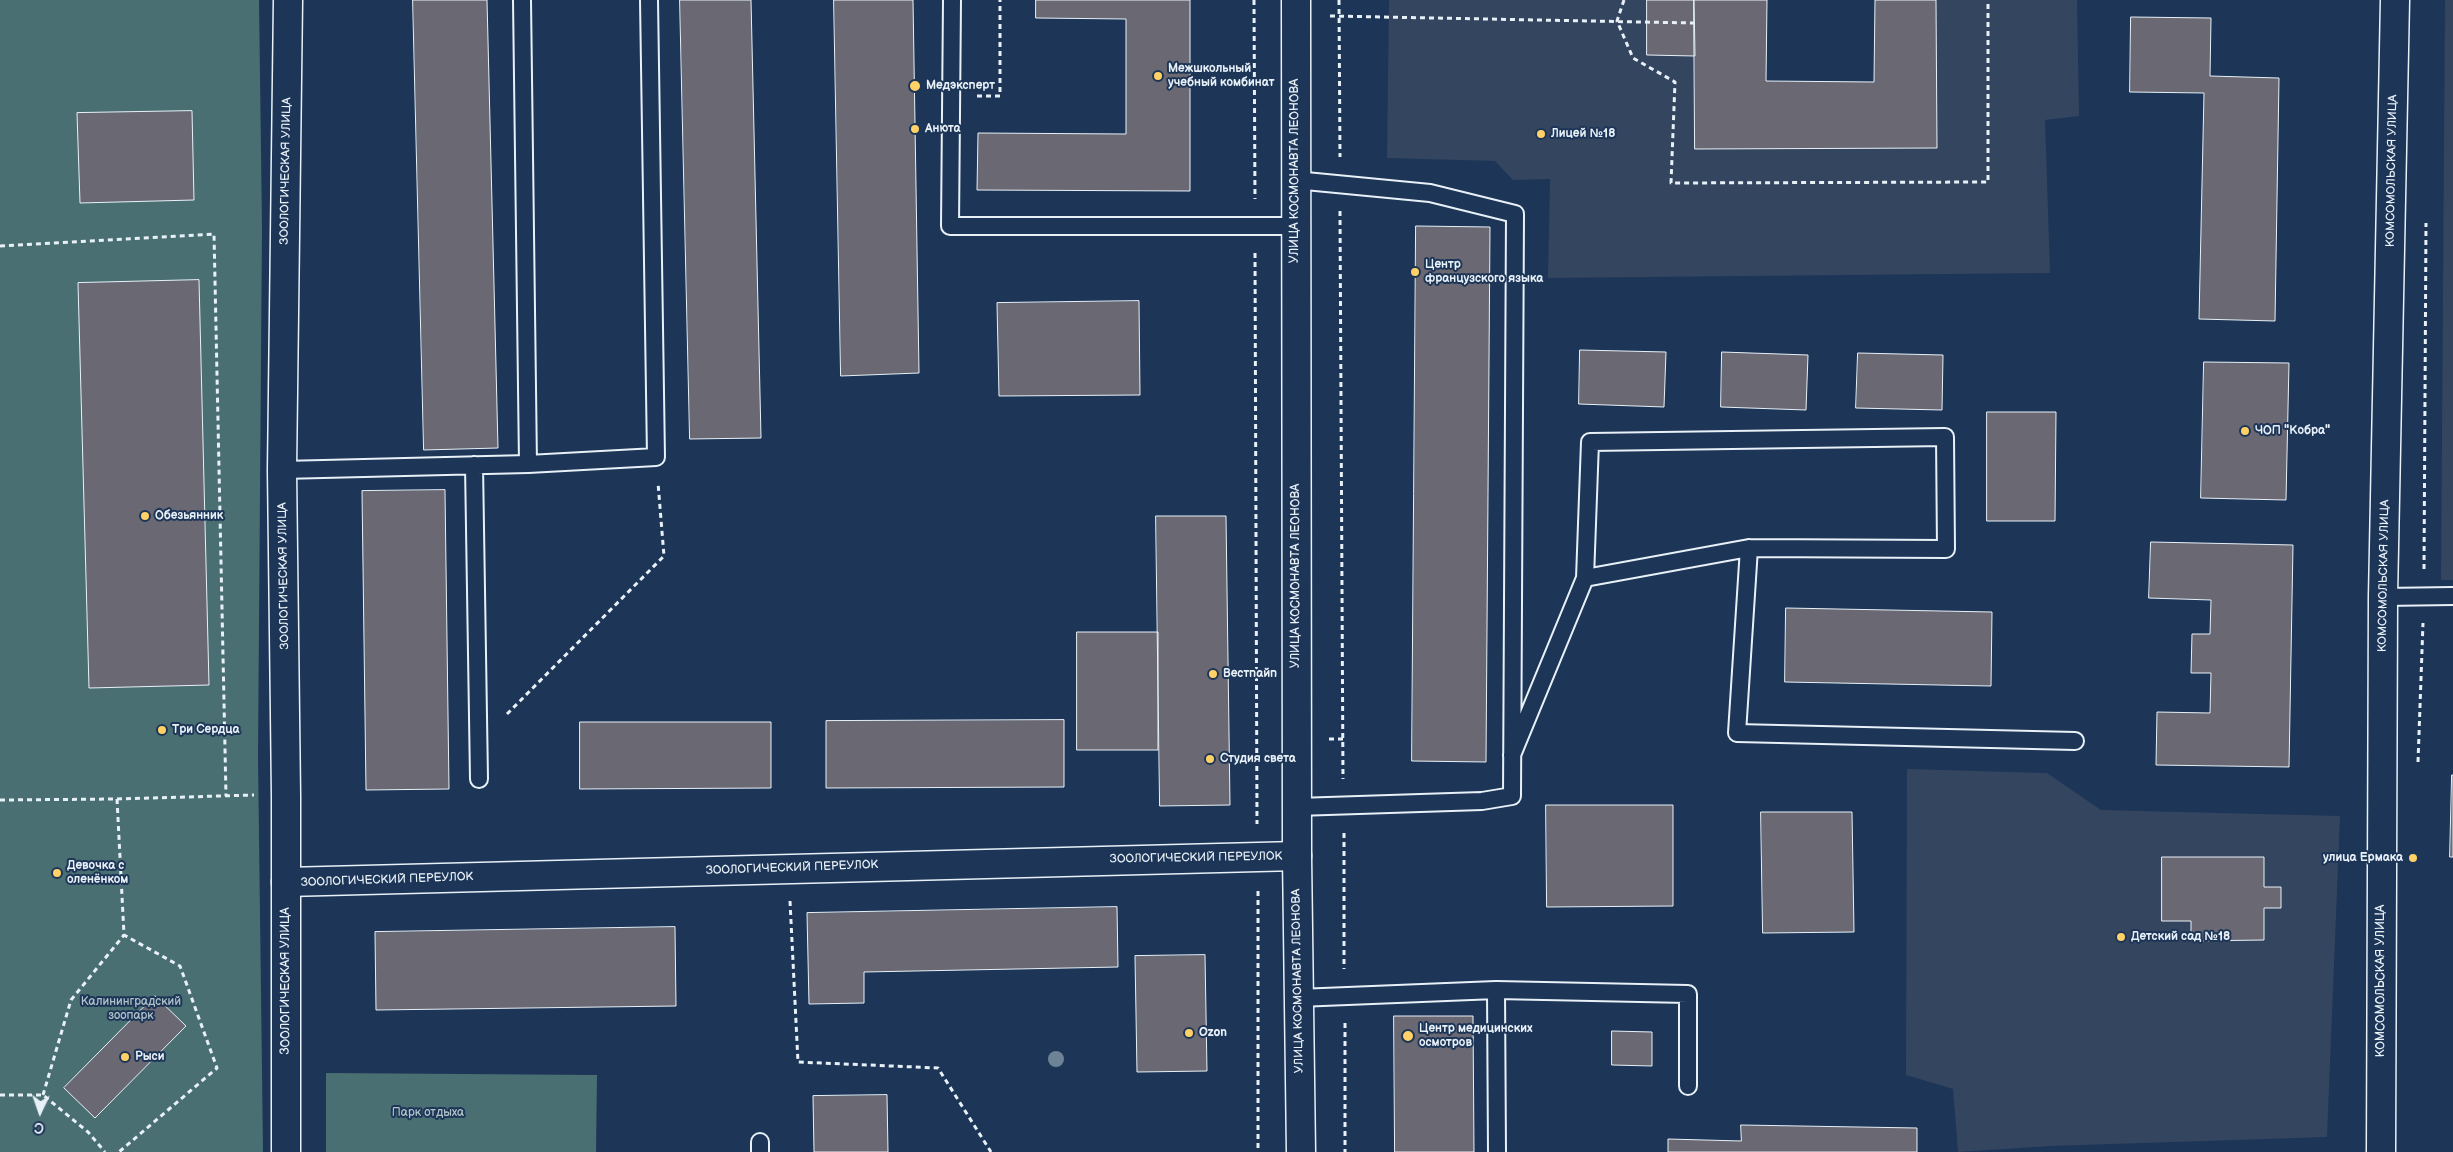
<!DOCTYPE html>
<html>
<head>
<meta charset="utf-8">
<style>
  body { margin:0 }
  #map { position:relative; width:2453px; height:1152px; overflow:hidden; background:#1d3557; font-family:"Balsamiq Sans",sans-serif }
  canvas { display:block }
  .north { position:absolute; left:15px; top:1087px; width:50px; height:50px; -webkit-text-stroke:4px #1d3557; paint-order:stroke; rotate:183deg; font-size:14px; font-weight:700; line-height:20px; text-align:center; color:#e8f1f8 }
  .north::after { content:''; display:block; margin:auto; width:18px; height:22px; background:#e8f1f8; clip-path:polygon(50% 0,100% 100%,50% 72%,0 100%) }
</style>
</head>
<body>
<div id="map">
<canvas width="2453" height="1152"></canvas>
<div class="north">С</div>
</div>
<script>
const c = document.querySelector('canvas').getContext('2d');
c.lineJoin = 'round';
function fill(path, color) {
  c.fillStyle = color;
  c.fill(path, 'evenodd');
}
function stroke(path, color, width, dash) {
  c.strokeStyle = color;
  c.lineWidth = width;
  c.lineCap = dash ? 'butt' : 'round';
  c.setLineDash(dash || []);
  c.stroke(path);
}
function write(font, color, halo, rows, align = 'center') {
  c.font = font + ' "Balsamiq Sans",sans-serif';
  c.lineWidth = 4;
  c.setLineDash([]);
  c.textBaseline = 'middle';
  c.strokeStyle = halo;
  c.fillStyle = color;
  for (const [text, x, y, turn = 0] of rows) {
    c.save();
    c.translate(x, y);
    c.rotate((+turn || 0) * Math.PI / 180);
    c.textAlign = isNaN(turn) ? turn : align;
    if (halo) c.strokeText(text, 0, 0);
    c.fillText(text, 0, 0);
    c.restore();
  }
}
fill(new Path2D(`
  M1389 0H1694L1695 148H1937L1936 0H2077L2079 116 2045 120 2050 273 1548 278 1550 179 1513 180 1495 161 1387 158Z
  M2445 0H2453V580H2441Z
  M1907 769 2047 773 2101 810 2340 816 2327 1137 2051 1146 1958 1152 1953 1089 1906 1075Z`), '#34455f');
fill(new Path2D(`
  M0 0H259L262 228 258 756 263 1152H0Z
  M326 1073 597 1075 596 1152H326Z`), '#4a6f72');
const building = new Path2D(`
  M413 0H487L498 448 424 450Z
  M680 0H751L761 438 690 439Z
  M834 0H913L919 373 841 376Z
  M1036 0H1190V191L977 190 978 133 1126 134V19L1036 18Z
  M1647 0H1694L1695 56 1647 55Z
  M1694 0H1767L1766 81 1874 82 1875 0H1936L1937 148 1695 149Z
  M2131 17 2211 18 2210 76 2279 78 2275 321 2199 319 2204 93 2130 92Z
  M192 111 194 200 80 203 77 113Z
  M1416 226 1490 227 1486 762 1412 761Z
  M199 280 209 685 89 688 78 283Z
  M1139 301 1140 395 999 396 997 303Z
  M1580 350 1666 352 1664 407 1579 404Z
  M1722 352 1808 355 1806 410 1721 407Z
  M1858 353 1943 355 1942 410 1856 408Z
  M2204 362 2289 363 2286 500 2201 498Z
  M1987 412H2056L2055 521H1987Z
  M445 490 449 789 366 790 362 491Z
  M1156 516H1226L1230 805 1160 806Z
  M2151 542 2293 545 2289 767 2156 765 2157 712 2210 713 2211 673H2191L2192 634H2210L2211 600 2149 598Z
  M1786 608 1992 612 1991 686 1785 682Z
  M1077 632H1158V750H1077Z
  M1064 720V787L826 788V721Z
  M580 722H771V788L580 789Z
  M2452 775H2453V857H2450Z
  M1546 805H1673V906L1547 907Z
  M1761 812H1852L1854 932 1763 933Z
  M2162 857H2264V887H2281V908H2264V940L2191 941V921H2162Z
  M1117 907 1118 967 864 972V1003L809 1004 807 913Z
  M675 927 676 1006 376 1010 375 932Z
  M1205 955 1207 1071 1137 1072 1135 956Z
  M155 996 186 1026 95 1118 64 1088Z
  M1394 1016H1473L1474 1152H1395Z
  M1612 1031 1652 1032V1066L1612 1065Z
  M887 1095 888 1152H814L813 1096Z
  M1741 1125 1917 1128V1152H1668V1139L1741 1141Z`);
fill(building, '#6a6973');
stroke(building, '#e8f1f8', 1);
const service = new Path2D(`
  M952 0 950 226H1295
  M1295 180 1430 193 1515 214 1512 796 1482 801 1297 807
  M528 464 656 457 649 0
  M474 465 479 779
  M282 470 528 464 522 0
  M1749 548 1737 733 2075 741
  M2383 597 2453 596
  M1512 755 1585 578 1749 548 1946 549 1945 437 1590 442 1585 578
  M1496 990 1688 994V1086
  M1298 998 1496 990 1497 1152
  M760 1142V1152`);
const minor = new Path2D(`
  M286 882 1297 856`);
const tertiary = new Path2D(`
  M286 1152V796L282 470 288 0`);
const secondary = new Path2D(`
  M1296 0 1297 856 1301 1152
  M2381 1152 2383 597 2395 0`);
stroke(service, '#e8f1f8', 20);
stroke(minor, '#e8f1f8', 31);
stroke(tertiary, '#e8f1f8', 31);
stroke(secondary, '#e8f1f8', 31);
stroke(new Path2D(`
  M1254 0 1255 199
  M1339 0 1340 157
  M1624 0 1617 21 1633 58 1675 82 1671 183 1988 182V0
  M1330 16 1694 23
  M977 96H1000V0
  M1340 211 1343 779
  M0 246 214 234 226 796
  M1255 253 1257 824
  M2424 569 2426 223
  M507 714 664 556 658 483
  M1329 739H1343
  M2418 762 2423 623
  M117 799 254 795
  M0 800 117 799 124 935 180 966 217 1068 119 1152
  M1344 833V969
  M1258 891V1152
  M790 901 798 1062 938 1068 991 1152
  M1345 1023V1152
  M0 1095H43L88 1132 105 1152
  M43 1095 71 1000 124 935`), '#e8f1f8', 3, [5, 4]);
stroke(service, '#1d3557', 16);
stroke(minor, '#1d3557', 28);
stroke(tertiary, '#1d3557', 28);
stroke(secondary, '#1d3557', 28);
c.fillStyle = '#6e8496';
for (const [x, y] of [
  [1056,1059]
]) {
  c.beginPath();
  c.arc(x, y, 8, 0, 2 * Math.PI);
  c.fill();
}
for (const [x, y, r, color] of [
  [1158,76,5,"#ffd166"],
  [915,86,6,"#ffd166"],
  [915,129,5,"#ffd166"],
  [1541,134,5,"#ffd166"],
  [1415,272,5,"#ffd166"],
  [2245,431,5,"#ffd166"],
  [145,516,5,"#ffd166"],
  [1213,674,5,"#ffd166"],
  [162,730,5,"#ffd166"],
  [1210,759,5,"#ffd166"],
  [2413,858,5,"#ffd166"],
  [57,873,5,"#ffd166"],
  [2121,937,5,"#ffd166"],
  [1189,1033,5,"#ffd166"],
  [1408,1036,6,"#ffd166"],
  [125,1057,5,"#ffd166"]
]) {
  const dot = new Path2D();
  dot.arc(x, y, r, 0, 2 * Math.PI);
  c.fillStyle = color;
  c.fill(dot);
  stroke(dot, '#1d3557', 2);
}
write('bold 12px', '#e8f1f8', '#1d3557', [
  ["Межшкольный",1168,69],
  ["учебный комбинат",1168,83],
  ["Медэксперт",926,86],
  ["Анюта",925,129],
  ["Лицей №18",1551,134],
  ["Центр",1425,265],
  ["французского языка",1425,279],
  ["ЧОП \"Кобра\"",2255,431],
  ["Обезьянник",155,516],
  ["Вестпайп",1223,674],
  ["Три Сердца",172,730],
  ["Студия света",1220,759],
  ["улица Ермака",2403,858,"right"],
  ["Девочка с",67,866],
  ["оленёнком",67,880],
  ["Детский сад №18",2131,937],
  ["Центр медицинских",1419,1029],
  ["осмотров",1419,1043],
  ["Ozon",1199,1033],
  ["Рыси",135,1057]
], 'left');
write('12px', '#e8f1f8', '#1d3557', [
  ["ЗООЛОГИЧЕСКАЯ УЛИЦА",286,171,-89],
  ["УЛИЦА КОСМОНАВТА ЛЕОНОВА",1295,171,-90],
  ["КОМСОМОЛЬСКАЯ УЛИЦА",2392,171,-89],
  ["ЗООЛОГИЧЕСКАЯ УЛИЦА",284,576,-91],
  ["УЛИЦА КОСМОНАВТА ЛЕОНОВА",1296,576,-90],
  ["КОМСОМОЛЬСКАЯ УЛИЦА",2384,576,-89],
  ["ЗООЛОГИЧЕСКИЙ ПЕРЕУЛОК",1196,858,-1],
  ["ЗООЛОГИЧЕСКИЙ ПЕРЕУЛОК",792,868,-2],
  ["ЗООЛОГИЧЕСКИЙ ПЕРЕУЛОК",387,880,-2],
  ["ЗООЛОГИЧЕСКАЯ УЛИЦА",286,981,-90],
  ["УЛИЦА КОСМОНАВТА ЛЕОНОВА",1298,981,-91],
  ["КОМСОМОЛЬСКАЯ УЛИЦА",2381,981,-90]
]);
write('12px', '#b1c4c9', '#1d3557', [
  ["Калининградский",131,1002],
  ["зоопарк",131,1016],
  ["Парк отдыха",428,1113]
]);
</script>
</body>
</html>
